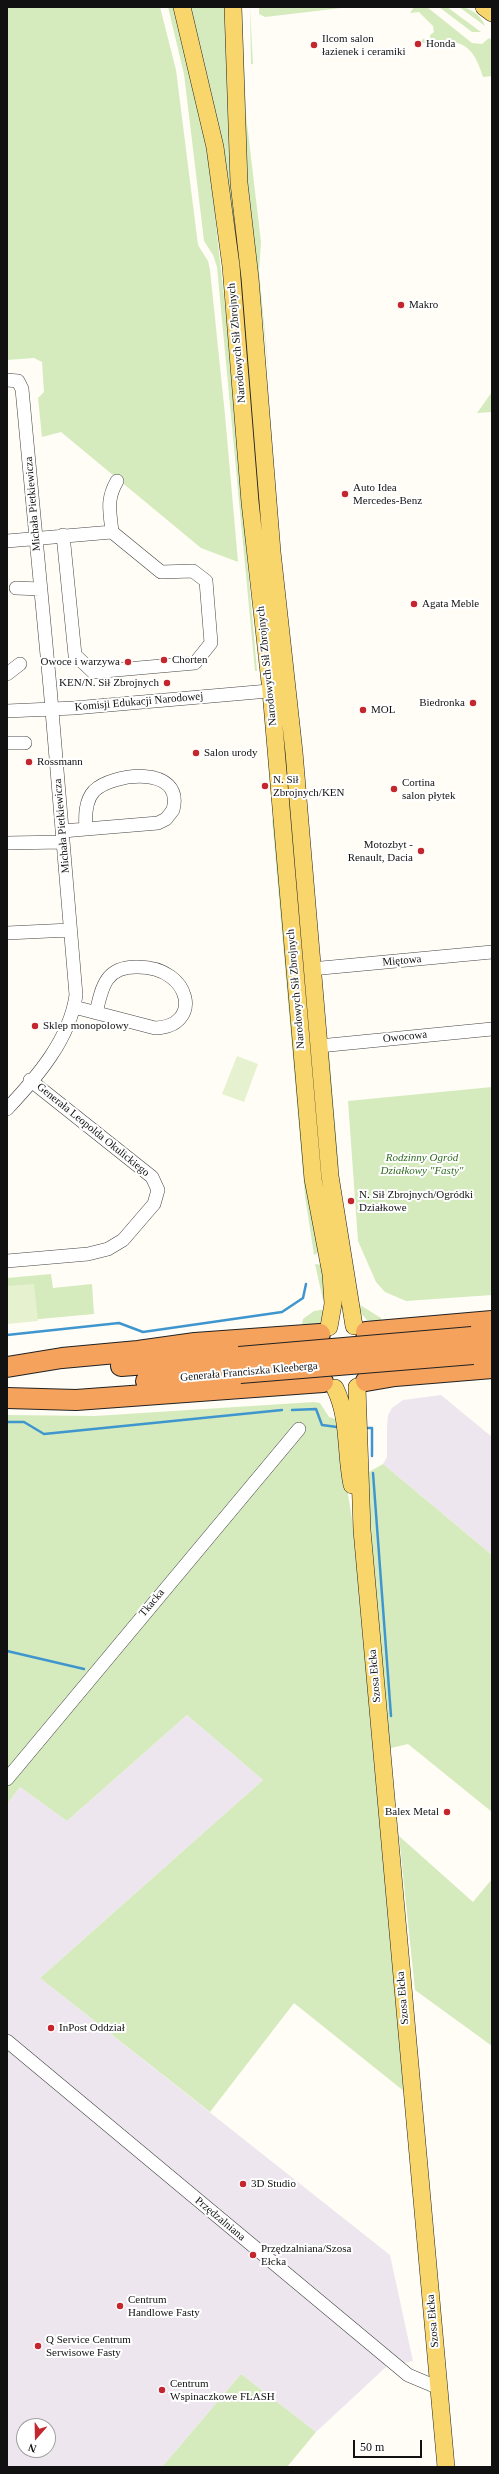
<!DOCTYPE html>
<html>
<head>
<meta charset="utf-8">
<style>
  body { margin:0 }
  #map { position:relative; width:499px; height:2474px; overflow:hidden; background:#fffdf5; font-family:"Times New Roman",serif }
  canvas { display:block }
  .frame { position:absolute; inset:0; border:8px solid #111; pointer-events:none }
  .north { position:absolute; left:16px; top:2418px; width:40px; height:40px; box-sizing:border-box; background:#fff; border:1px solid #a0a0a0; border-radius:50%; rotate:200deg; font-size:11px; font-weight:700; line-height:16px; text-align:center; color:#111 }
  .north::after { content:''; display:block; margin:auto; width:14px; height:18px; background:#c4262e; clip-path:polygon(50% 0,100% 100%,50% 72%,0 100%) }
  .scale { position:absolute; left:353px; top:2440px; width:69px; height:18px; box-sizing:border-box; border:2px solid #111; border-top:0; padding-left:5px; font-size:12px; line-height:14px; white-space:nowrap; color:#111; -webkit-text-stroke:3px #fff; paint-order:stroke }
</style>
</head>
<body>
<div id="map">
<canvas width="499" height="2474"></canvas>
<div class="frame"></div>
<div class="north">N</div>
<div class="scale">50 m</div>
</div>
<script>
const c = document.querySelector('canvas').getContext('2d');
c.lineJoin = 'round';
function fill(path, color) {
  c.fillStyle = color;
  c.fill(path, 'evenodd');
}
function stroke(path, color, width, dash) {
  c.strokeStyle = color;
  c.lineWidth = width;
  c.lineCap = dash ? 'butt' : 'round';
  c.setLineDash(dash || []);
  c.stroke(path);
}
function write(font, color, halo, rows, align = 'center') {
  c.font = font + ' "Times New Roman",serif';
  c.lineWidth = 4;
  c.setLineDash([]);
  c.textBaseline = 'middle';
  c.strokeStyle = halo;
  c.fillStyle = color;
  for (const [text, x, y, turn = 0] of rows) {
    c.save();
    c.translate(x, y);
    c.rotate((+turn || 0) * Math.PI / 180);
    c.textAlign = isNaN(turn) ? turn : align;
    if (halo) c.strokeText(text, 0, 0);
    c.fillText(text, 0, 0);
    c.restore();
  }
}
fill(new Path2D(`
  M441 1395 492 1437V1555L383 1464 387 1457V1426L388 1415 392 1408 403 1400Z
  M187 1715 263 1780 40 1978 390 2255 413 2361 386 2367 316 2432 241 2374 162 2467H7V1804L20 1787 67 1821ZM24 2426H48V2450H24Z`), '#eee6ef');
fill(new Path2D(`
  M7 7H160L176 70 198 245 208 261 210 270 225 415 238 562 201 548 61 432 42 437 38 398 44 392 42 362 34 358 7 360Z
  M168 7H176L208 151 245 490V534L257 671H255L217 267 213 255 204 241 184 74Z
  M187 7H227L263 533 255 492 233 232Z
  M239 7H242L246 115 261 242 259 272 271 394 247 175Z
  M250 7 253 64H251Z
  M259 7H350L265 17 259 14Z
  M414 7H427L472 43 482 44 489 38 492 40V76L483 77C471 38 457 40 420 43L423 39 430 38V35L434 32 433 26 419 12 410 13Z
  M439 7H447L481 32H472Z
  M459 7C470 7 482 16 485 26Z
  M492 392V412L477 413Z
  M272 818 277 827 320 1252 314 1255 305 1196Z
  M329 1052 339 1170 334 1155 326 1054Z
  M492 1087V1295L406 1301 385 1292 376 1282 358 1241 348 1101Z
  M315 1264 323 1265 327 1299 323 1300Z
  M51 1274 53 1288 92 1284 94 1314 7 1322V1278Z
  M357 1303 381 1318V1323L367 1320 358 1310Z
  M327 1309 321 1324 301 1330 303 1319 314 1311Z
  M314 1402 320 1403 329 1417 339 1420 344 1469 354 1532 405 2092 294 2003 210 2112 40 1978 263 1780 187 1715 67 1821 20 1787 7 1804V1415L95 1416Z
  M383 1464 492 1555V1812L408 1744 387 1749 367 1473Z
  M399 1836 473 1902 492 1879V2046L415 1990Z
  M241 2374 316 2432 287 2467H162Z`), '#d5ebbd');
fill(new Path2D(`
  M237 1056 258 1064 244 1102 222 1094Z
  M34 1284 38 1321 7 1324V1286Z`), '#e6f2cf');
stroke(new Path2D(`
  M7 1335 119 1323 143 1332 282 1312 303 1298 306 1284
  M292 1410 316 1409 322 1425 337 1427
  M7 1422H24L44 1434 282 1410
  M367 1428H372V1456
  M373 1473 391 1716
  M7 1651 84 1669`), '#3f96cf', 2.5);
const minor = new Path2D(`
  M7 380 18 381 22 389 50 687 76 995C70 1039 37 1077 7 1109
  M112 532C110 511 106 500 117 481
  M7 541 112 532 161 572 193 571 206 581 211 643 195 663 93 672 75 655 63 535
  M16 588 40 589
  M7 674 20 664
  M7 711 74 708 280 690
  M7 743H25
  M63 831 86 829C85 816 85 801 94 791 111 773 185 764 173 810L166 819 158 823 86 829
  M7 843 63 842
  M7 933 70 930
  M311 969 492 952
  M74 1007 155 1028C203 1027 192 967 138 967 106 966 102 986 96 1013
  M319 1046 492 1029
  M7 1261 88 1254 108 1249 123 1240 154 1204 158 1190 152 1177 30 1080
  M7 1779 299 1429
  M7 2041 408 2375 439 2388`);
const major = new Path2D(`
  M182 7 215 147 231 266 250 502 271 691 313 1179 331 1274 333 1304 329 1327
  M233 7 239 183 250 278 272 552 294 752 330 1176 354 1326
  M484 7 492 13
  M357 1387 362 1530 446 2467
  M335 1388C350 1419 345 1452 352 1485`);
const highway = new Path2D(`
  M366 1332 492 1321
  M472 1337 492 1336
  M473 1354 492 1352
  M121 1366 239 1357
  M7 1367 62 1358 138 1351 195 1343 320 1334
  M146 1381 240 1373
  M366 1381 395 1376 492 1368
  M7 1398 76 1400 323 1382`);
stroke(minor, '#444', 14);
stroke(major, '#222', 18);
stroke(highway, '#222', 22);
stroke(minor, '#fff', 13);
stroke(major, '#f9d66b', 17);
stroke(highway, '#f5a25d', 20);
const highwayBridge = new Path2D(`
  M239 1357 472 1337
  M240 1373 473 1354`);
stroke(highwayBridge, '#222', 22, []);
stroke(highwayBridge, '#f5a25d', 20);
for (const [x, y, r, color] of [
  [418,44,4,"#c4262e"],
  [314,45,4,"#c4262e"],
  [401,305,4,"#c4262e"],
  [345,494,4,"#c4262e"],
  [414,604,4,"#c4262e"],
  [164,660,4,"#c4262e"],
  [128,662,4,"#c4262e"],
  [167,683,4,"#c4262e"],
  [473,703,4,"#c4262e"],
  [363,710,4,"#c4262e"],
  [196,753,4,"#c4262e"],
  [29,762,4,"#c4262e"],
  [265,786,4,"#c4262e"],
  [394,789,4,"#c4262e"],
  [421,851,4,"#c4262e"],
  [35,1026,4,"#c4262e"],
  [351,1201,4,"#c4262e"],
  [447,1812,4,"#c4262e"],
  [51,2028,4,"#c4262e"],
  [243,2184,4,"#c4262e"],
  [253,2255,4,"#c4262e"],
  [120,2306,4,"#c4262e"],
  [38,2346,4,"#c4262e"],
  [162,2390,4,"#c4262e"]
]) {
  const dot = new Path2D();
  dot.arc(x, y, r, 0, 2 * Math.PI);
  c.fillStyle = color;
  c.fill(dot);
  stroke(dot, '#fff', 1.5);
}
write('11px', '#111', '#fff', [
  ["Ilcom salon",322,39],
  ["łazienek i ceramiki",322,52],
  ["Honda",426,44],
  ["Makro",409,305],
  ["Auto Idea",353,488],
  ["Mercedes-Benz",353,501],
  ["Agata Meble",422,604],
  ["Chorten",172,660],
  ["Owoce i warzywa",120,662,"right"],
  ["KEN/N. Sił Zbrojnych",159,683,"right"],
  ["Biedronka",465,703,"right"],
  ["MOL",371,710],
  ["Salon urody",204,753],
  ["Rossmann",37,762],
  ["N. Sił",273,780],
  ["Zbrojnych/KEN",273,793],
  ["Cortina",402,783],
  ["salon płytek",402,796],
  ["Motozbyt -",413,845,"right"],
  ["Renault, Dacia",413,858,"right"],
  ["Sklep monopolowy",43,1026],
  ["N. Sił Zbrojnych/Ogródki",359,1195],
  ["Działkowe",359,1208],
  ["Balex Metal",439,1812,"right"],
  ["InPost Oddział",59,2028],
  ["3D Studio",251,2184],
  ["Przędzalniana/Szosa",261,2249],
  ["Ełcka",261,2262],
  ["Centrum",128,2300],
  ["Handlowe Fasty",128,2313],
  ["Q Service Centrum",46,2340],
  ["Serwisowe Fasty",46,2353],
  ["Centrum",170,2384],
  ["Wspinaczkowe FLASH",170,2397]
], 'left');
write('11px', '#111', '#fff', [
  ["Narodowych Sił Zbrojnych",237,343,-95],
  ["Michała Pietkiewicza",33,504,-95],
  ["Narodowych Sił Zbrojnych",267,666,-96],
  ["Komisji Edukacji Narodowej",139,702,-5],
  ["Michała Pietkiewicza",62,826,-95],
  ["Miętowa",402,961,-5],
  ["Narodowych Sił Zbrojnych",296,989,-95],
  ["Owocowa",405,1037,-6],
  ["Generała Leopolda Okulickiego",93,1130,39],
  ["Generała Franciszka Kleeberga",249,1372,-5],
  ["Tkacka",152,1603,-50],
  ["Szosa Ełcka",375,1676,-95],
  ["Szosa Ełcka",403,1998,-95],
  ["Przędzalniana",220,2219,40],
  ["Szosa Ełcka",433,2321,-95]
]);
write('italic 11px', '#2f6b1f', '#fff', [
  ["Rodzinny Ogród",422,1158],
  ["Działkowy \"Fasty\"",422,1171]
]);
</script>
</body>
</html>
